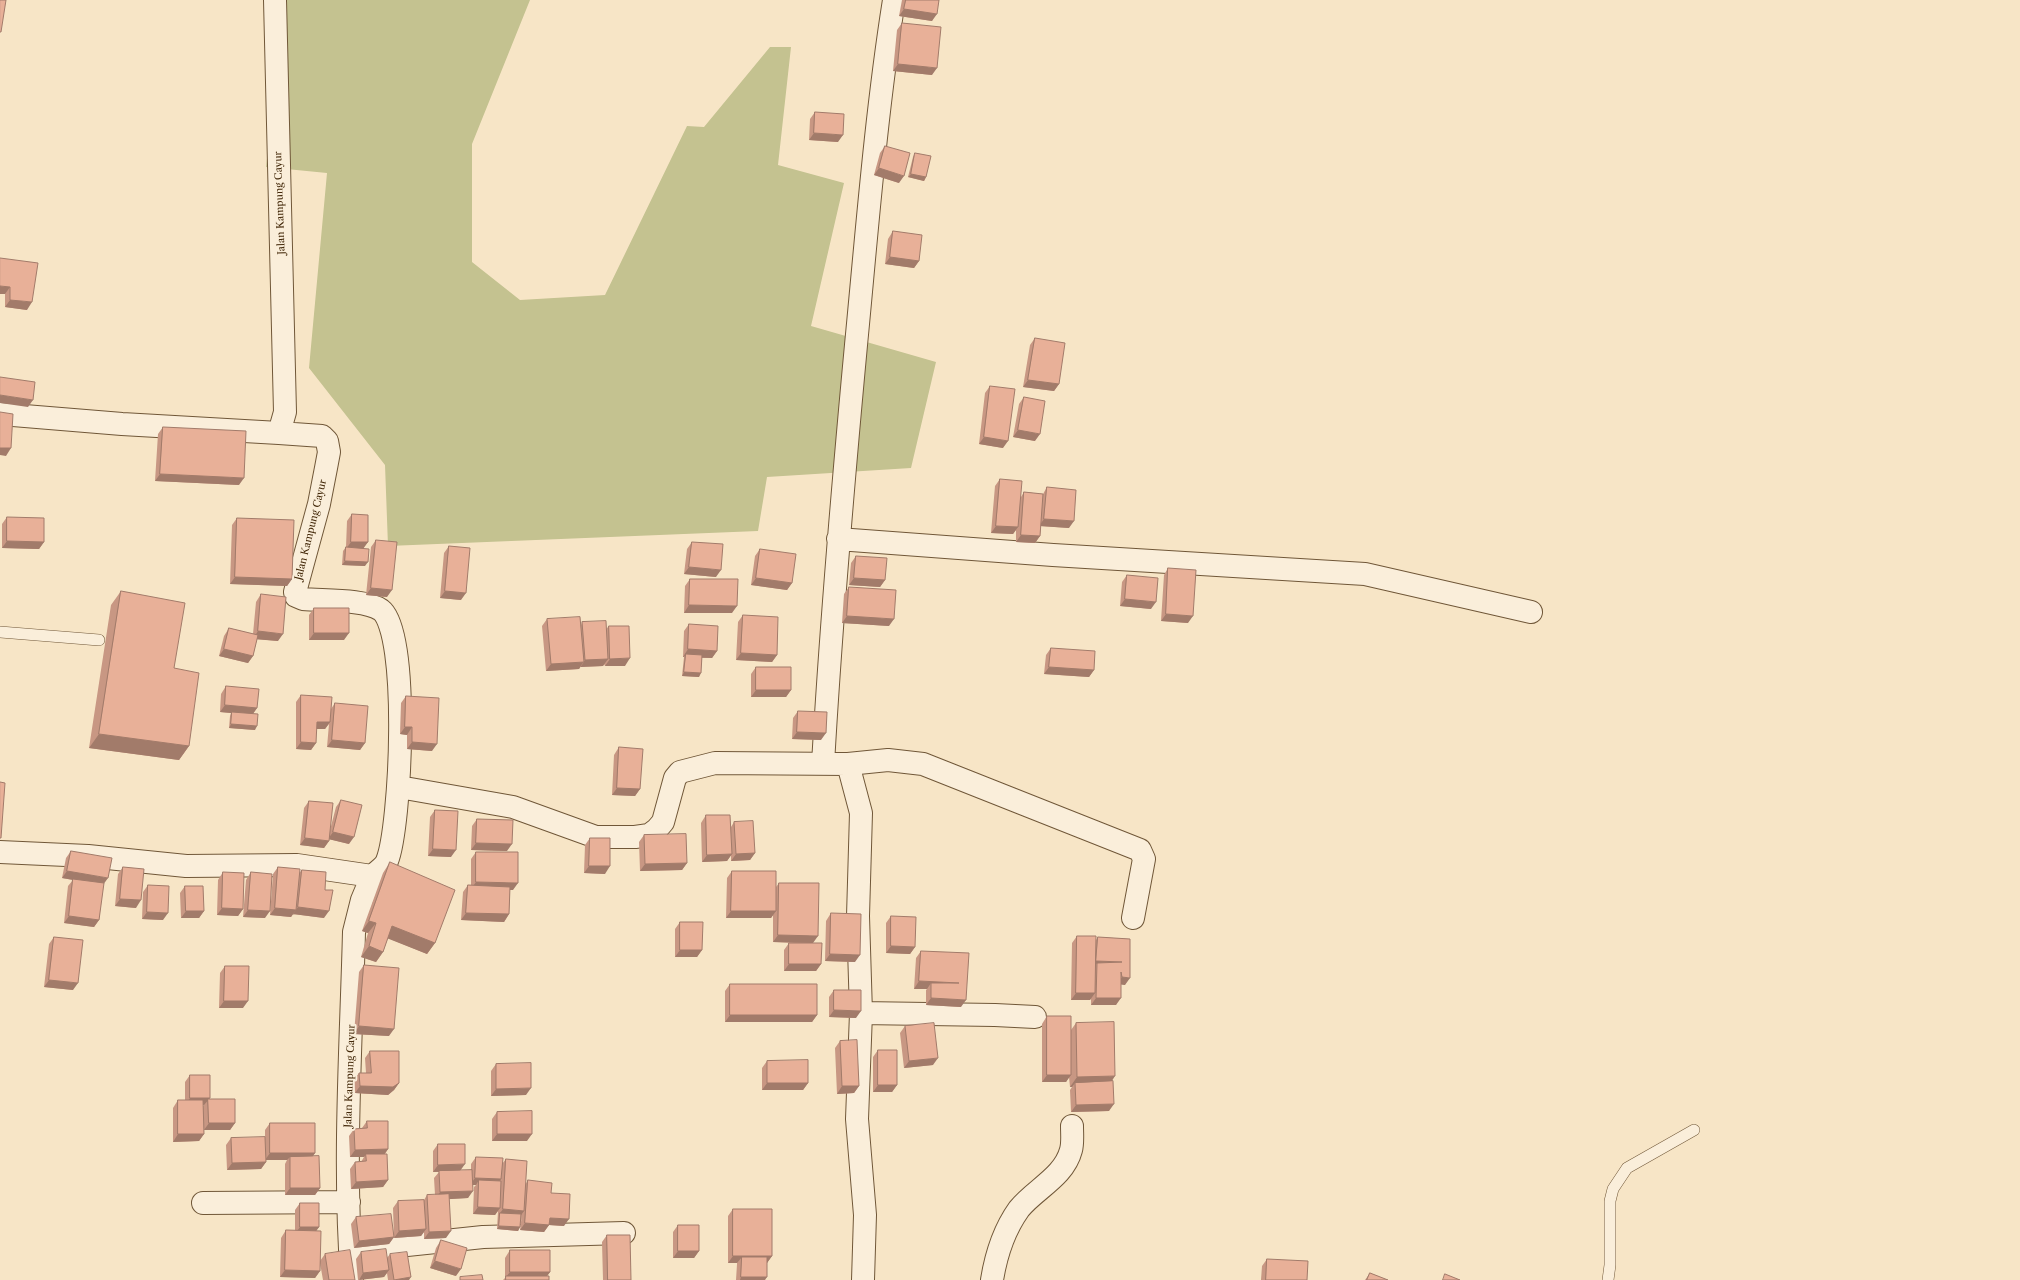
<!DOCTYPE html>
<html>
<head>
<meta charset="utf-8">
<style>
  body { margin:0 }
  canvas { display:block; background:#f7e5c6 }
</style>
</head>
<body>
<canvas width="2020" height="1280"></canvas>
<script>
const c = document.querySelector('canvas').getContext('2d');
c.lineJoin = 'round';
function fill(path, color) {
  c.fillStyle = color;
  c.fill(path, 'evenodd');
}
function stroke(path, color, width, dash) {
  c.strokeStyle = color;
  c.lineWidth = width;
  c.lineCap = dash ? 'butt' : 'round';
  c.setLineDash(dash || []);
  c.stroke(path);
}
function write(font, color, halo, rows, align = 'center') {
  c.font = font + ' "Libre Caslon Text",serif';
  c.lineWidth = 4;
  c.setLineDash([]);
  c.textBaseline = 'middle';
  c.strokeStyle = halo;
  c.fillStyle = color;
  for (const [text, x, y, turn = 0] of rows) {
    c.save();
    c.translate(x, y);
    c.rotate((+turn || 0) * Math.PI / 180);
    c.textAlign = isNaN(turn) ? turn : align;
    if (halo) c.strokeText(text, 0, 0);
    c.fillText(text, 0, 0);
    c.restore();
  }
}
fill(new Path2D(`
  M281 0H530L472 144V262L520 300 605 295 687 126 704 127 770 47H791L778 165 844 183 811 326 936 362 911 468 767 477 758 531 388 546 385 465 309 368 327 173 266 167 282 30Z`), '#c4c290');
const service = new Path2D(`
  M0 632 99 640
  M1608 1280 1610 1265V1201L1613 1189 1627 1168 1694 1130`);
const minor = new Path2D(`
  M275 0 285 412 279 433 322 436 327 441 329 452 326 468 319 504 295 592 296 596 303 599C323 601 365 599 381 610 410 632 401 826 387 861 385 866 377 872 372 876
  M0 414 122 424 279 433
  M838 539 1053 555 1365 574 1531 612
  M823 764C831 624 843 484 856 345 867 230 876 114 894 0
  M848 764 888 760 923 764 1140 850 1144 859 1133 918
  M399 787 513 807 596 837H635L649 835 657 829 663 822 675 778 680 772 715 763 848 764 861 813 858 916 861 1013 857 1119 865 1215 863 1280
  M0 852 88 856 186 866 297 865 372 876 362 900 354 932C351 1048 343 1165 352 1280
  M861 1013 995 1015 1035 1017
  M203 1203 349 1202
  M350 1251 483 1237 624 1233
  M992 1280C996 1255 1004 1230 1019 1209 1035 1189 1064 1177 1071 1150 1073 1143 1072 1134 1072 1126`);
stroke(service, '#705738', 12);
stroke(minor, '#705738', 24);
stroke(service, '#faeeda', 11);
stroke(minor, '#faeeda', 22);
fill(new Path2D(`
  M902 0H939L932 21 899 16Z
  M902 23 932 75 893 71 897 30Z
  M815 112 838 142 809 140 810 119Z
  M885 146 899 183 874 175 880 153Z
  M915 153 926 177 924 181 908 177 913 157Z
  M893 231 919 261 914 268 885 264 888 239Z
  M0 258 27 310 5 307V294Z
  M1035 338 1059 384 1054 391 1023 387 1030 345Z
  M990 386 1003 448 979 444 985 393Z
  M1024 397 1035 441 1013 437 1019 404Z
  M163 427 239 485 155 481 158 434Z
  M1000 479 1021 497 1024 492 1043 494 1047 487 1069 528 1041 526 1040 536 1035 543 1016 542V530L1013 534 991 533 995 486Z
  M352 514 368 542 363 548 365 566 342 565 343 551 346 547 347 521Z
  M7 517 44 542 39 549 2 548V524Z
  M237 518 292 579 287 586 230 584 232 525Z
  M376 540 387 597 366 595 371 547Z
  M692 542 716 577 684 574 687 549Z
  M449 546 461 600 440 598 444 553Z
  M760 549 792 583 787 590 751 585 755 556Z
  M856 556 885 580 880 587 849 585 851 563Z
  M1168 568 1188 623 1161 621 1164 575Z
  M1127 575 1151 609 1120 606 1122 582Z
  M690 579 732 613H684L685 586Z
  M849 587 889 626 842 623 844 594Z
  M121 591 189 746 179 760 89 748 111 605Z
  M261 594 278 641 257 639 253 656 248 663 219 656 224 636 229 628 253 634 256 602Z
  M314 608 344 640H309V615Z
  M743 615 777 655 772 662 736 660 738 622Z
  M547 619 581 625 582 622 606 629 609 626 625 666H605L604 664 603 666 580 667 579 669 546 671 542 626Z
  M689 624 717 651 712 658H702L699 677 682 676 684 657H683L684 631Z
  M1051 648 1094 670 1089 677 1044 674 1046 655Z
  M756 667 791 690 786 697H751V674Z
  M226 686 257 708 253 714 255 730 229 728 230 716 231 713 220 712 221 694Z
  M301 695 331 709 335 703 365 743 360 750 327 747 329 724 325 729H316V743L311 750 296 749V702Z
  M406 696 432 751 407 749V735L400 734 401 703Z
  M798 711 821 740 792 739 793 718Z
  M619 747 640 789 635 796 612 795 614 755Z
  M341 800 349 844 329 839V841L324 848 300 845 304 808 309 801 330 830 336 807Z
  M435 810 451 857 428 856 430 817Z
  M706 815 731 827 734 822 755 853 750 860 731 861V855L727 861 702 862 701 823Z
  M477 819 507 851 471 850 472 826Z
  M644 835 687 863 682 870 640 871 639 842Z
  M590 838 605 874 584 873 585 845Z
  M71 851 103 885 99 920 94 927 64 923 68 886 73 880 62 878 66 858Z
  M476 852 513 890H510L509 914 504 922 461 920 463 892 468 885H471V859Z
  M390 862 435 943 427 954 388 938 383 952 376 962 361 957 368 933 362 931 383 873Z
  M123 867 136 908 115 906 118 874Z
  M278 867 299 873 302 870 325 890 324 918 293 914 291 917 270 915 273 874Z
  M732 871 776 887 779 883 813 943 821 964 816 971H784V950L789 943H795L773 942V915L771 918H726L727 878Z
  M223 872 243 909 238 916 217 915 218 880Z
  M251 872 265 918 243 917 246 880Z
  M148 885 163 920 142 919 143 892Z
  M185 886 204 911 199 918H181L180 893Z
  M831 913 855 962 825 961 826 921Z
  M891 916 915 947 910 954 886 953V923Z
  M680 922 702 950 697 957H675V929Z
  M1077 936 1096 940 1098 937 1130 939 1125 985 1121 984 1116 1005H1091V998L1090 1000H1071L1072 943Z
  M54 937 73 990 44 987 49 944Z
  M921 951 961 1007 926 1005V990L927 989H914L916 958Z
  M364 965 389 1036 354 1034 359 972Z
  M225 966 243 1008H219L220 973Z
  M730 984 817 1015 812 1022H725V991Z
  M834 990 856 1018 829 1017V997Z
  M1047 1016 1071 1030 1076 1023 1112 1081 1109 1111 1071 1112 1070 1090 1072 1087H1070L1069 1077 1066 1082H1042V1024Z
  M905 1026 933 1065 904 1068 900 1033Z
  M840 1041 859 1086 854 1093 837 1094 835 1048Z
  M878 1050 897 1085 892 1092H873V1057Z
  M370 1051 399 1083 394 1090 388 1095 355 1093 354 1080 359 1073H366L365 1058Z
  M767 1061 808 1083 803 1090H762V1068Z
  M496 1064 526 1095 491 1096V1071Z
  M190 1075 210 1098 209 1099 235 1123 230 1130H204L203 1106 204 1105H203L204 1134 199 1141 173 1142V1108L178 1100H185V1082Z
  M497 1112 527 1141H492V1119Z
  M367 1121 388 1149 385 1154 388 1180 383 1187 351 1189 350 1169 355 1162H361L364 1157H350L349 1136 354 1129 362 1128Z
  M270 1123 315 1153 313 1156 320 1188 315 1195H285V1164L287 1160H266V1162L261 1169 227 1170 226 1145 231 1138 265 1150V1130Z
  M438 1144 460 1171 471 1170V1164L476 1157 502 1164 506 1159 525 1185 528 1180 551 1193 564 1226 549 1225 544 1232 520 1230 522 1214 520 1227 518 1231 497 1229 498 1211 495 1215 473 1214 474 1187 476 1185H473L468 1198 449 1199 446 1238 424 1239V1232L421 1236 394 1238 393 1208 398 1201 424 1200 427 1195H435L434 1178 439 1172H433V1151Z
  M300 1203 319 1227 316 1231 320 1261 325 1254 355 1280H323L320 1263V1271L315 1278 280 1277 281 1238 286 1230 295 1231V1210Z
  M733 1209 772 1256 767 1263 765 1280H736L737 1264V1263H728V1216Z
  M356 1217 394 1237 389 1244 354 1248 351 1224Z
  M678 1225 699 1251 694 1258H673V1232Z
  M607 1235 631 1280H603L602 1242Z
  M441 1240 456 1276 430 1268 436 1248Z
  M510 1250 550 1272 547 1276 549 1280H503L505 1278V1258Z
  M361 1252 387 1258 390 1254 409 1280H388L387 1273 384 1277 358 1280 356 1259Z
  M1267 1259 1307 1280H1261L1262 1266Z
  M1370 1273 1387 1280H1365Z`), '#c89783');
fill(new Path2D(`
  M904 9 937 14 932 21 899 16Z
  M898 64 937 68 932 75 893 71Z
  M814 133 843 135 838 142 809 140Z
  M879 168 904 176 899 183 874 175Z
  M911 174 926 177 924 181 908 177Z
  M890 257 919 261 914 268 885 264Z
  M0 286 10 287 5 294H0Z
  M10 300 32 302 27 310 5 307Z
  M1028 380 1059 384 1054 391 1023 387Z
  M0 395 33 400 28 407 0 403Z
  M1018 430 1040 434 1035 441 1013 437Z
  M984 437 1008 441 1003 448 979 444Z
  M0 448H11L6 456 0 455Z
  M160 474 244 478 239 485 155 481Z
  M1044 519 1074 521 1069 528 1039 526Z
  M996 526 1018 527 1013 534 991 533Z
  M1021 535 1040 536 1035 543 1016 542Z
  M7 541 44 542 39 549 2 548Z
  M351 542H368L363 549H346Z
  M345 561 368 562 365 566 342 565Z
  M689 567 721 570 716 577 684 574Z
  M235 577 292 579 287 586 230 584Z
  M756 578 792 583 787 590 751 585Z
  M854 578 885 580 880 587 849 585Z
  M371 588 392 590 387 597 366 595Z
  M445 591 466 593 461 600 440 598Z
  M1125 599 1156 602 1151 609 1120 606Z
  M689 605 737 606 732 613H684Z
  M1166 614 1193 616 1188 623 1161 621Z
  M847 616 894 619 889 626 842 623Z
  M258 631 283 634 278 641 253 639Z
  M314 633H349L344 640H309Z
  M224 649 253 656 248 663 219 656Z
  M688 649 717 651 712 658 686 657V654L684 657H683Z
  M741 653 777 655 772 662 736 660Z
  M630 658 625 666H605L610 659Z
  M608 659 603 666 580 667 585 660Z
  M584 662 579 669 546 671 551 664Z
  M1049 667 1094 670 1089 677 1044 674Z
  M684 672 701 673 699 677 682 676Z
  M756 690H791L786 697H751Z
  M225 705 257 708 252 715 232 712 231 713 220 712Z
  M317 722H330L325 729H312Z
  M231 724 257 726 255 730 229 728Z
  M405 727H412L407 735 400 734Z
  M797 732 826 733 821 740 792 739Z
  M99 734 189 746 179 760 89 748Z
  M332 740 365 743 360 750 327 747Z
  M301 742 316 743 311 750 296 749Z
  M412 742 437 744 432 751 407 749Z
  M617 788 640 789 635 796 612 795Z
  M333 832 354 837 349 844 328 839Z
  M305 838 329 841 324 848 300 845Z
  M476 843 512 844 507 851 471 850Z
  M433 849 456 850 451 857 428 856Z
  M755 853 750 860 731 861 736 854Z
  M732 854 727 861 702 862 707 855Z
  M687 863 682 870 640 871 645 864Z
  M589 866H610L605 874 584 873Z
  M67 871 108 878 103 885 62 878Z
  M476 882 518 883 513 890 471 889Z
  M120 899 141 900 136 908 115 906Z
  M298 907 329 911 324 918 293 914Z
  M222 908 243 909 238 916 217 915Z
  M275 908 296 910 291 917 270 915Z
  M248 910 270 911 265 918 243 917Z
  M186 911H204L199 918H181Z
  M731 911H776L771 918H726Z
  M147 912 168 913 163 920 142 919Z
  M466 913 509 914 504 922 461 920Z
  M69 916 99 920 94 927 64 923Z
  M369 921 376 923 368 933 362 931Z
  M392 926 435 943 427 954 384 937Z
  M778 935 818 936 813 943 773 942Z
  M369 946 383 952 376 962 361 957Z
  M891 946 915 947 910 954 886 953Z
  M680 950H702L697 957H675Z
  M830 954 860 955 855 962 825 961Z
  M1096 961 1122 962 1097 963 1093 968H1092Z
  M789 964H821L816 971H784Z
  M1122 977 1130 978 1125 985 1117 984Z
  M49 980 78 983 73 990 44 987Z
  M919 981 959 983H931L927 989H914Z
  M1076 993H1095L1090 1000H1071Z
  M931 998 966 1000 961 1007 926 1005Z
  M1096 998H1121L1116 1005H1091Z
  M224 1001H248L243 1008H219Z
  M834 1010 861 1011 856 1018 829 1017Z
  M730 1015H817L812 1022H725Z
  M359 1026 394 1029 389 1036 354 1034Z
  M938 1058 933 1065 904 1068 909 1061Z
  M1047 1075H1071L1066 1082H1042Z
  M1115 1076 1108 1087 1075 1083 1072 1087H1070L1077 1077Z
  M399 1083 394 1090 388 1095 355 1093 360 1086Z
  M767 1083H808L803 1090H762Z
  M878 1085H897L892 1092H873Z
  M842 1086H859L854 1093 837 1094Z
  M531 1088 526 1095 491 1096 496 1089Z
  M190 1098H210L204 1105H185Z
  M1114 1104 1109 1111 1071 1112 1076 1105Z
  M209 1123H235L230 1130H204Z
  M178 1134H204L199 1141 173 1142Z
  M497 1134H532L527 1141H492Z
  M388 1149 383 1156 366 1154 364 1157H350L355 1150Z
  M270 1153H315L310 1160 290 1157 287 1160H265Z
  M266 1162 261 1169 227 1170 232 1163Z
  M465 1164 460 1171 433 1172 438 1165Z
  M475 1178 501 1179 496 1186 479 1180 476 1185H470Z
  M388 1180 383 1187 351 1189 356 1182Z
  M290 1188H320L315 1195H285Z
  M473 1191 468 1198 435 1200 440 1192Z
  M478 1207 500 1208 495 1215 473 1214Z
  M503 1209 524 1211 519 1218 500 1213 498 1216Z
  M550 1218 569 1219 564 1226 549 1225 544 1232 520 1230 525 1223Z
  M499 1226 520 1227 518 1231 497 1229Z
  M300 1227H319L314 1234H295Z
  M426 1229 421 1236 394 1238 399 1231Z
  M451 1231 446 1238 424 1239 429 1232Z
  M394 1237 389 1244 354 1248 359 1241Z
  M678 1251H699L694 1258H673Z
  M733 1256H772L767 1263H742V1257L737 1263H728Z
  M435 1261 461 1269 456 1276 430 1268Z
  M285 1270 320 1271 315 1278 280 1277Z
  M389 1270 384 1277 359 1280 363 1273Z
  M510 1272H550L545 1279 506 1277Z
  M411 1277 409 1280H395Z
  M741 1277H767L765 1280H740Z`), '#a27b6a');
const building = new Path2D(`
  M0 0H6L1 32H0Z
  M906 0H939L937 14 904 9Z
  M902 23 941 27 937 68 898 64Z
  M815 112 844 114 843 135 814 133Z
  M885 146 910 153 904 176 879 168Z
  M915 153 931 156 926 177 911 174Z
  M893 231 922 235 919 261 890 257Z
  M0 258 38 263 32 302 10 300V287L0 286Z
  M1035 338 1065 343 1059 384 1028 380Z
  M0 377 35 382 33 400 0 395Z
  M990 386 1015 389 1008 441 984 437Z
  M1024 397 1045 401 1040 434 1018 430Z
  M0 412 13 414 11 448H0Z
  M163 427 246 431 244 478 160 474Z
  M1000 479 1022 481 1018 527 996 526Z
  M1047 487 1076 490 1074 521 1044 519Z
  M1024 492 1043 494 1040 536 1021 535Z
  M352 514 368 515V542H351Z
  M7 517 44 518V542L7 541Z
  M237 518 294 520 292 579 235 577Z
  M376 540 397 542 392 590 371 588Z
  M692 542 723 544 721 570 689 567Z
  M449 546 470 548 466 593 445 591Z
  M346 547 369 549 368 562 345 561Z
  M760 549 796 554 792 583 756 578Z
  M856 556 887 558 885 580 854 578Z
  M1168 568 1196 570 1193 616 1166 614Z
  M1127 575 1158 578 1156 602 1125 599Z
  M690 579H738L737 606 689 605Z
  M849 587 896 590 894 619 847 616Z
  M121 591 185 603 174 668 199 673 189 746 99 734Z
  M261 594 286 597 283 634 258 631Z
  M314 608H349V633H314Z
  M743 615 778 617 777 655 741 653Z
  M580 617 584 662 551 664 547 619Z
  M606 621 608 659 585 660 582 622Z
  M689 624 718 626 717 651 688 649Z
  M609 626H629L630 658 610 659Z
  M229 628 258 635 253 656 224 649Z
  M1051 648 1095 651 1094 670 1049 667Z
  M686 654 702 655 701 673 684 672Z
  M756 667H791V690H756Z
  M226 686 259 689 257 708 225 705Z
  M301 695 332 697 330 722H317L316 743 301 742Z
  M406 696 439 698 437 744 412 742V727H405Z
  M335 703 368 706 365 743 332 740Z
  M798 711 827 712 826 733 797 732Z
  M232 712 258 714 257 726 231 724Z
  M619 747 643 749 640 789 617 788Z
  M0 782 5 783 1 838H0Z
  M341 800 362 805 354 837 333 832Z
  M309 801 333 803 329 841 305 838Z
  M435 810 458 811 456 850 433 849Z
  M706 815H730L732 854 707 855Z
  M477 819 513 820 512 844 476 843Z
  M753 821 755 853 736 854 734 822Z
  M686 834 687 863 645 864 644 835Z
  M590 838H610V866H589Z
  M71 851 112 858 108 878 67 871Z
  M476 852H518V883L476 882Z
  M390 862 455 890 435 943 392 926 383 952 369 946 376 923 369 921Z
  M123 867 144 869 141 900 120 899Z
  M278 867 300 869 296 910 275 908Z
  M302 870 326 872 325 890H333L329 911 298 907Z
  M732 871H776V911H731Z
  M223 872 244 873 243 909 222 908Z
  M251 872 272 874 270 911 248 910Z
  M73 879 104 883 99 920 69 916Z
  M779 883H819L818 936 778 935Z
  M148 885 169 886 168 913 147 912Z
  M468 885 510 887 509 914 466 913Z
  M185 886H203L204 911H186Z
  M831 913 861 914 860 955 830 954Z
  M891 916 916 917 915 947 891 946Z
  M680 922H703L702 950H680Z
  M1077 936H1096L1095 993H1076Z
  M54 937 83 940 78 983 49 980Z
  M1098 937 1130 939V978L1122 977 1121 972V998H1096L1097 963 1122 962 1096 961Z
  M789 943H822L821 964H789Z
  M921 951 969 953 966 1000 931 998V983H959L919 981Z
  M364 965 399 968 394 1029 359 1026Z
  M225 966H249L248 1001H224Z
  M730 984H817V1015H730Z
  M834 990H861V1011L834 1010Z
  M1047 1016H1071V1075H1047Z
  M1114 1022 1115 1076 1077 1077 1076 1023Z
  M934 1023 938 1058 909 1061 905 1026Z
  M857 1040 859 1086H842L840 1041Z
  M878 1050H897V1085H878Z
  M370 1051H399V1083L393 1087 360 1086 359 1073H371Z
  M808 1060V1083H767V1061Z
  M531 1063V1088L496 1089V1064Z
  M190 1075H210V1098H190Z
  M1113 1081 1114 1104 1076 1105 1075 1083Z
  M208 1099H235V1123H209Z
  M178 1100H203L204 1134H178Z
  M532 1111V1134H497V1112Z
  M367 1121H388V1149L355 1150 354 1129 367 1128Z
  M270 1123H315V1153H270Z
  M265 1137 266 1162 232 1163 231 1138Z
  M438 1144H465V1164L438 1165Z
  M366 1154H387L388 1180 356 1182 355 1162 366 1161Z
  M319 1156 320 1188H290V1157Z
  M476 1157 503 1158 501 1179 475 1178Z
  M506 1159 527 1161 524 1211 503 1209Z
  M472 1170 473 1191 440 1192 439 1171Z
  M479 1180 501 1181 500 1208 478 1207Z
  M528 1180 552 1183 551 1193 570 1194 569 1219 550 1218 549 1225 525 1223Z
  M449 1194 451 1231 429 1232 427 1195Z
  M424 1200 426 1229 399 1231 398 1201Z
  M300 1203H319V1227H300Z
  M733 1209H772V1256H733Z
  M500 1213 521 1214 520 1227 499 1226Z
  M391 1214 394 1237 359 1241 356 1217Z
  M678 1225H699V1251H678Z
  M286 1230 321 1231 320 1271 285 1270Z
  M607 1235H630L631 1280H608Z
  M441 1240 467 1248 461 1269 435 1261Z
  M386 1249 389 1270 363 1273 361 1252Z
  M350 1250 355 1280H329L325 1254Z
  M510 1250H550V1272H510Z
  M407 1252 411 1277 394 1280 390 1254Z
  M742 1257H767V1277H741Z
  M1267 1259 1308 1261 1307 1280H1266Z
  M1370 1273 1388 1280H1367Z
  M1445 1274 1460 1280H1443Z
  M482 1275 483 1280H460V1277Z
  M506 1276H549V1280H506Z`);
fill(building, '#e8b098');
stroke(building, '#a27b6a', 1);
write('10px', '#432809', '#faeeda', [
  ["Jalan Kampung Cayur",280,203,-92],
  ["Jalan Kampung Cayur",311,530,-76],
  ["Jalan Kampung Cayur",350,1076,-88]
]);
</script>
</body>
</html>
